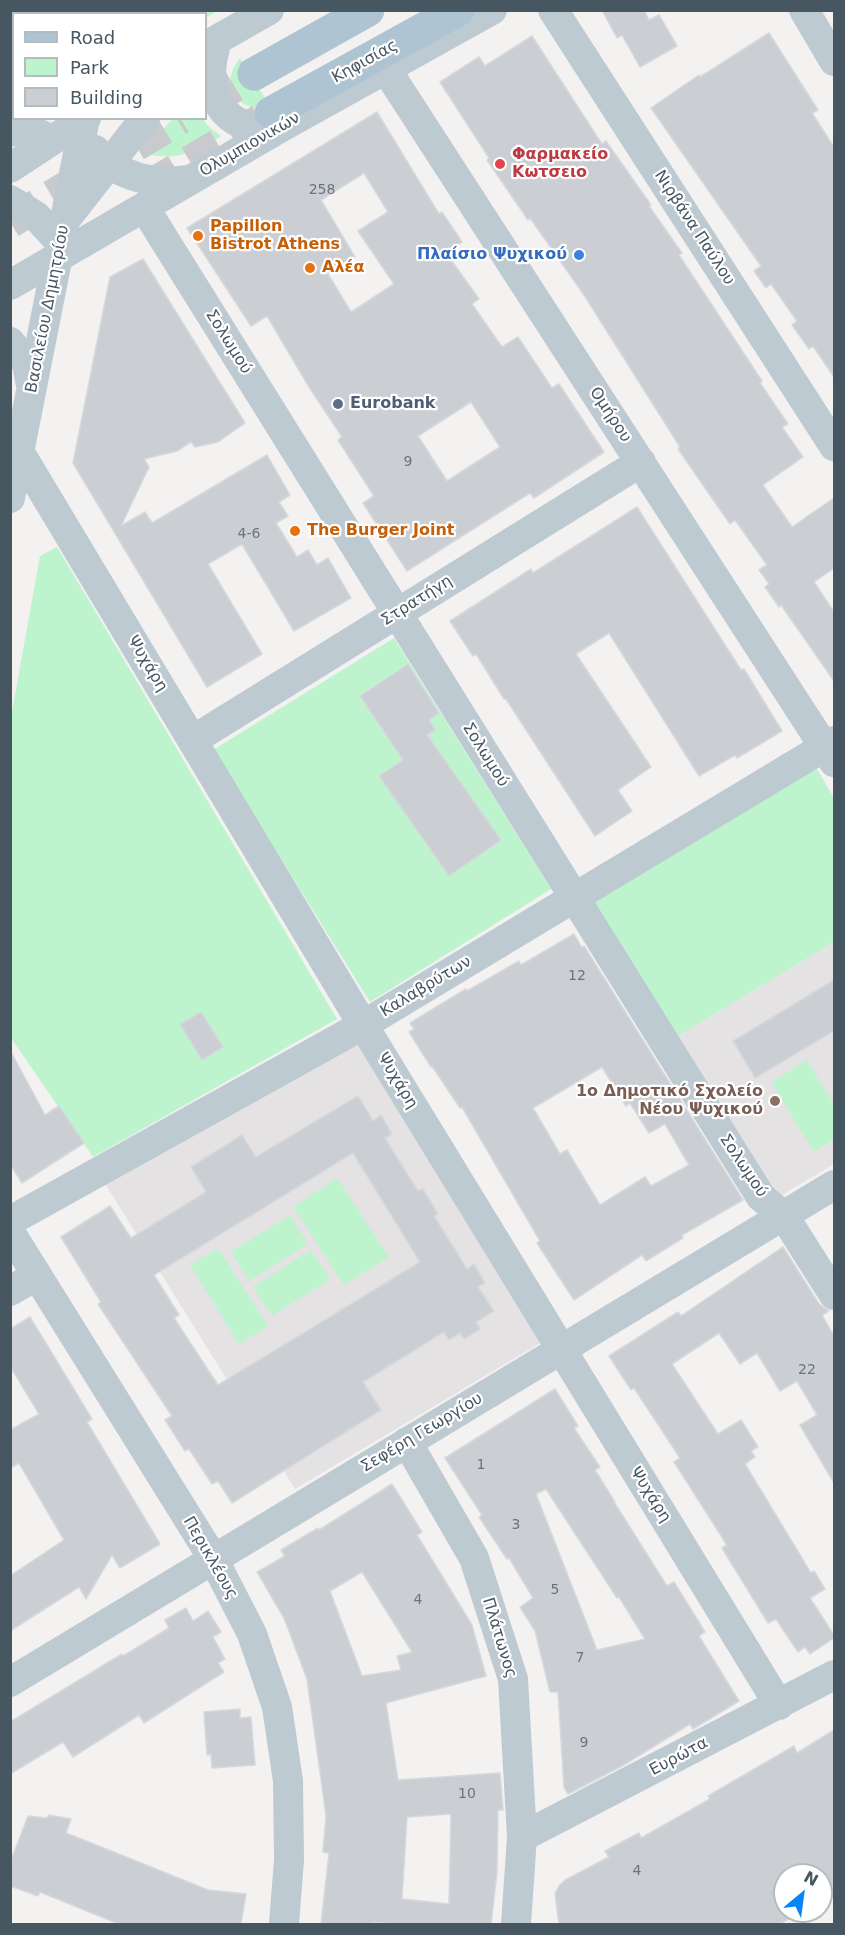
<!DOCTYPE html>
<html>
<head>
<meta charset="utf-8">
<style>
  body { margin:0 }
  #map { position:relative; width:845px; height:1935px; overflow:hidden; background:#f4f1f1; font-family:"DejaVu Sans",sans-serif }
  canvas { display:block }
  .frame { position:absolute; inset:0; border:12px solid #475761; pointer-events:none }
  .legend { position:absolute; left:12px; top:12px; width:195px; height:108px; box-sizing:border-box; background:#fff; border:2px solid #b5bcc0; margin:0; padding:8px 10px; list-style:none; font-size:18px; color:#475761 }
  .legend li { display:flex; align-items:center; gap:12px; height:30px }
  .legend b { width:30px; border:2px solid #b5bcc0 }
  .north { position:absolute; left:773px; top:1863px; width:60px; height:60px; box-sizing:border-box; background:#fff; border:2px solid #b5bcc0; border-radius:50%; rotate:29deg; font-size:16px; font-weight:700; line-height:24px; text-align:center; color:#475761 }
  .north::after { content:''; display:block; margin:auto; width:21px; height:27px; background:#0885f6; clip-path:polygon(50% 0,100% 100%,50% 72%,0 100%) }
</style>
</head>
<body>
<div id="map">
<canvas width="845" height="1935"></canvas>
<div class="frame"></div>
<ul class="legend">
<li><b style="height:8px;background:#afc4d2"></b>Road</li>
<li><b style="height:16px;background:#bdf4cd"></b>Park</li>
<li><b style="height:16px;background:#cbcfd4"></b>Building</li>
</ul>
<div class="north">N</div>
</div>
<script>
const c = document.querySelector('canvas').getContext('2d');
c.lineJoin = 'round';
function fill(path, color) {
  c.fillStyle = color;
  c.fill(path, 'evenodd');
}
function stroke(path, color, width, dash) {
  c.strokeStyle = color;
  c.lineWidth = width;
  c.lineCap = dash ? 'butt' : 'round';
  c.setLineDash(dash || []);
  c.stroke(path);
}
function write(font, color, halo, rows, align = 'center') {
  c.font = font + ' "DejaVu Sans",sans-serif';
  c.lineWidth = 4.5;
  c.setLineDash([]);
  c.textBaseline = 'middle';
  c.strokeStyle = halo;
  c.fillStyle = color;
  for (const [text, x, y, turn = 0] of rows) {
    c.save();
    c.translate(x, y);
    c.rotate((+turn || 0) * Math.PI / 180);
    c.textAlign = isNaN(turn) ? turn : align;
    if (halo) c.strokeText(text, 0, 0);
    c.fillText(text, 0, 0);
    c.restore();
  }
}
fill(new Path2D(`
  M834 942V1164L777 1198 676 1037Z
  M356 1040 542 1342 295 1489 104 1182Z`), '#e5e2e3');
fill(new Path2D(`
  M143 11V10L217 11 206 18V14L143 13Z
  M240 58 272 109C238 112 217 87 240 58Z
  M173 118 203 119 209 127 221 136C192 153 176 162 143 153Z
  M57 547 337 1019 93 1157 11 1038V717L40 556Z
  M394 638 551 889 370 1002 213 750Z
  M813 762 834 798V942L676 1037 590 896Z
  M807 1060 834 1105V1139L814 1152 771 1082Z
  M337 1178 389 1257 344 1285 293 1207Z
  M290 1215 308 1244 249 1281 231 1252Z
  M218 1248 268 1326 239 1344 190 1265Z
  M311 1250 330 1279 272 1316 253 1287Z`), '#bdf4cd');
const building = new Path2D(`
  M602 10H644L649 20 659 15 677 46 640 67 622 35 617 38Z
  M769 33 818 110 812 113 834 147V377L813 346 809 349 792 325 797 321 771 284 766 288 754 271 761 266 651 108 699 75 700 77Z
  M532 36 602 144 606 141 651 205 649 206 682 253 679 255 762 381 760 383 788 424 782 427 803 457 763 485 792 527 834 498V568L814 582 834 612V681L781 605 779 607 765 587 769 584 759 570 767 565 735 520 730 524 678 449 680 447 584 295 530 218 528 220 487 160 489 158 440 82 479 57 485 66Z
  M377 112 439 214 442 212 462 242 446 253 479 299 472 304 502 347 518 337 552 388 559 384 604 452 534 498 530 493 407 571 363 503 374 496 338 440 342 437 309 387 267 316 251 326 187 228ZM364 173 388 212 358 231 394 284 351 312 328 274 355 257 321 200ZM471 402 500 447 447 481 418 436Z
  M143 259 245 423 218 442 195 447 191 442 177 451 144 459 149 467 121 526 145 512 152 523 267 455 290 495 279 502 288 516 276 523 297 557 308 550 317 565 328 558 351 598 294 631 242 544 208 564 262 654 207 687 73 463 110 277Z
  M637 507 741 670 744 669 782 731 737 758 735 755 699 776 609 633 576 654 651 767 618 790 632 811 595 836 506 699H504L476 654 473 656 450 621 531 569 533 573Z
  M408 664 439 713 429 720 435 730 427 735 501 840 449 876 379 776 403 760 360 696Z
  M574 934 582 948 584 946 743 1200 682 1235 683 1238 646 1261 642 1255 574 1300 537 1243 540 1241 462 1107 460 1108 432 1066 431 1067 409 1032 414 1029 410 1023 466 989 467 991 519 961 521 965ZM602 1067 626 1106 630 1103 649 1133 665 1124 689 1165 651 1186 645 1177 600 1205 567 1150 560 1154 533 1108Z
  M834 980V1031L755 1078 733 1041Z
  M201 1012 223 1047 202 1060 180 1024Z
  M10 1050 45 1115 59 1106 84 1143 22 1183 10 1164Z
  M358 1096 373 1121 381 1115 392 1134 385 1138 418 1191 423 1189 438 1214 434 1216 467 1269 474 1264 485 1283 478 1287 494 1311 476 1322 480 1329 464 1339 460 1333 449 1340 444 1332 363 1382 381 1410 232 1503 218 1481 212 1484 189 1449 185 1451 165 1420 172 1416 98 1304 101 1302 61 1237 110 1206 131 1238 206 1192 191 1167 242 1135 256 1157ZM353 1153 420 1262 218 1385 174 1318 179 1315 154 1275Z
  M783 1247 819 1304 829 1311 822 1315 834 1336V1483L800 1425 817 1415 797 1381 780 1391 757 1353 740 1364 719 1333 672 1364 718 1434 741 1420 758 1447 751 1451 755 1457 745 1464 811 1573 814 1571 825 1589 810 1598 834 1635V1638L810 1654 805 1647 798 1652 776 1619 768 1623 722 1548 727 1545 674 1462 680 1458 634 1388 631 1390 609 1356 678 1312 681 1316Z
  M30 1317 92 1419 87 1422 160 1544 120 1568 112 1555 86 1599 79 1587 10 1631V1576L64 1540 19 1463 10 1468V1430L39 1414 10 1366V1329Z
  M555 1389 578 1426 574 1428 600 1467 595 1470 615 1502H614L667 1586 674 1582 705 1632 699 1636 739 1701 693 1729 690 1724 622 1766 568 1794 564 1787 558 1692H550L535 1631 520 1607 533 1598 509 1558 507 1559 479 1517 482 1515 445 1458ZM546 1489 617 1598 619 1597 645 1639 597 1650 536 1494Z
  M392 1484 422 1532 417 1535 472 1625 486 1676 386 1703 398 1780 500 1773 503 1810H498L497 1873 491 1924H392L373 1922 372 1924H321L329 1853 323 1852 326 1815 307 1679 284 1618 257 1572 285 1556 281 1550 318 1528 319 1530ZM362 1572 412 1652 397 1656 401 1670 362 1676 330 1591ZM451 1814 449 1904 402 1899 407 1817Z
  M186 1608 193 1621 208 1611 221 1632 213 1637 225 1659 218 1663 224 1672 144 1723 139 1715 73 1757 63 1742 10 1774V1722L122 1654 123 1656 169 1628 165 1620Z
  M240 1709V1718L251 1717 255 1765 212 1768 211 1754 207 1755 204 1712Z
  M834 1730V1891L821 1899V1875H785V1911H802L780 1924H559L555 1894 559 1886 565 1880 609 1857 605 1851 639 1833 641 1838 710 1799 708 1796 794 1746 797 1753Z
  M49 1815 71 1819 66 1833 146 1865 208 1890 246 1894 241 1924H119L40 1892 38 1896 10 1886V1863L28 1816 47 1818Z`);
fill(building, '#cbcfd4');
stroke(building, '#d5d8dd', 1.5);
stroke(new Path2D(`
  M206 103 254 74
  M148 187 271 114
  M10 222 180 118`), '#c9cacd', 33, [33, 16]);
stroke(new Path2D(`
  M553 10 834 446
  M804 10 834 61
  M105 14 106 10
  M206 46 269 10
  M215 48C200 98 230 139 283 125
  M386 69 834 762
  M10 132C27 128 38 131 51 141
  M95 150C118 177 153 185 187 180
  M10 168 86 118
  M10 200 36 216 60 242
  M144 207 761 1197 784 1216 834 1295
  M69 215 145 118
  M10 285 285 125 492 10
  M10 342 27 363 31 386
  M20 453 363 1025 779 1705
  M10 498 85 118
  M193 740 641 462
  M10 1221 363 1025 834 741
  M10 1232 214 1560 252 1634 277 1707 288 1781 289 1860 284 1924
  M10 1291 37 1275
  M407 1442 474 1558 513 1679 522 1837 516 1924
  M10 1682 834 1185
  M522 1837 834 1675`), '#becad2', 30);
stroke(new Path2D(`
  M254 74 368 10
  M271 113 458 10`), '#afc4d2', 33);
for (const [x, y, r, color] of [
  [500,164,6,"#e0444e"],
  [198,236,6,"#e8710a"],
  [579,255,6,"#3f7fe0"],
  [310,268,6,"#e8710a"],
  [338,404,6,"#5c6f8a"],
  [295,531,6,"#e8710a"],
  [775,1101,6,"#8d6e63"]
]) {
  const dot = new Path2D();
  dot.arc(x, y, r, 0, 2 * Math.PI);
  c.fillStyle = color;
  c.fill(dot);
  stroke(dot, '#fff', 2);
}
write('14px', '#68757e', null, [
  ["258",322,190],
  ["9",408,462],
  ["4-6",249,534],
  ["12",577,976],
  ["22",807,1370],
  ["1",481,1465],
  ["3",516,1525],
  ["5",555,1590],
  ["4",418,1600],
  ["7",580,1658],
  ["9",584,1743],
  ["10",467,1794],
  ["4",637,1871]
]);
write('16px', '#475761', '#fff', [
  ["Κηφισίας",365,62,-29],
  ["Ολυμπιονικών",250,145,-30],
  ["Νιρβάνα Παύλου",694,228,57],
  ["Βασιλείου Δημητρίου",48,309,-79],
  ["Σολωμού",228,342,58],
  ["Ομήρου",610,415,57],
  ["Στρατήγη",417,601,-32],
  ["Ψυχάρη",147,664,59],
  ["Σολωμού",485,755,58],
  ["Καλαβρύτων",426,987,-31],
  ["Ψυχάρη",397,1081,59],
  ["Σολωμού",743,1166,56],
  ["Σεφέρη Γεωργίου",422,1433,-31],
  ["Ψυχάρη",650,1495,58],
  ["Περικλέους",210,1558,60],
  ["Πλάτωνος",499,1638,73],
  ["Ευρώτα",679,1757,-28]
]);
write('bold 16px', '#be3a42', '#fff', [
  ["Φαρμακείο",512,155],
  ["Κωτσειο",512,173]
], 'left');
write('bold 16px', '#c56008', '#fff', [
  ["Papillon",210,227],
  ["Bistrot Athens",210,245],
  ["Αλέα",322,268],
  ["The Burger Joint",307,531]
], 'left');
write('bold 16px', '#366cbe', '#fff', [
  ["Πλαίσιο Ψυχικού",567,255]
], 'right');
write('bold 16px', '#4e5e75', '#fff', [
  ["Eurobank",350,404]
], 'left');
write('bold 16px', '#785e54', '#fff', [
  ["1ο Δημοτικό Σχολείο",763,1092],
  ["Νέου Ψυχικού",763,1110]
], 'right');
</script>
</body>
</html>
